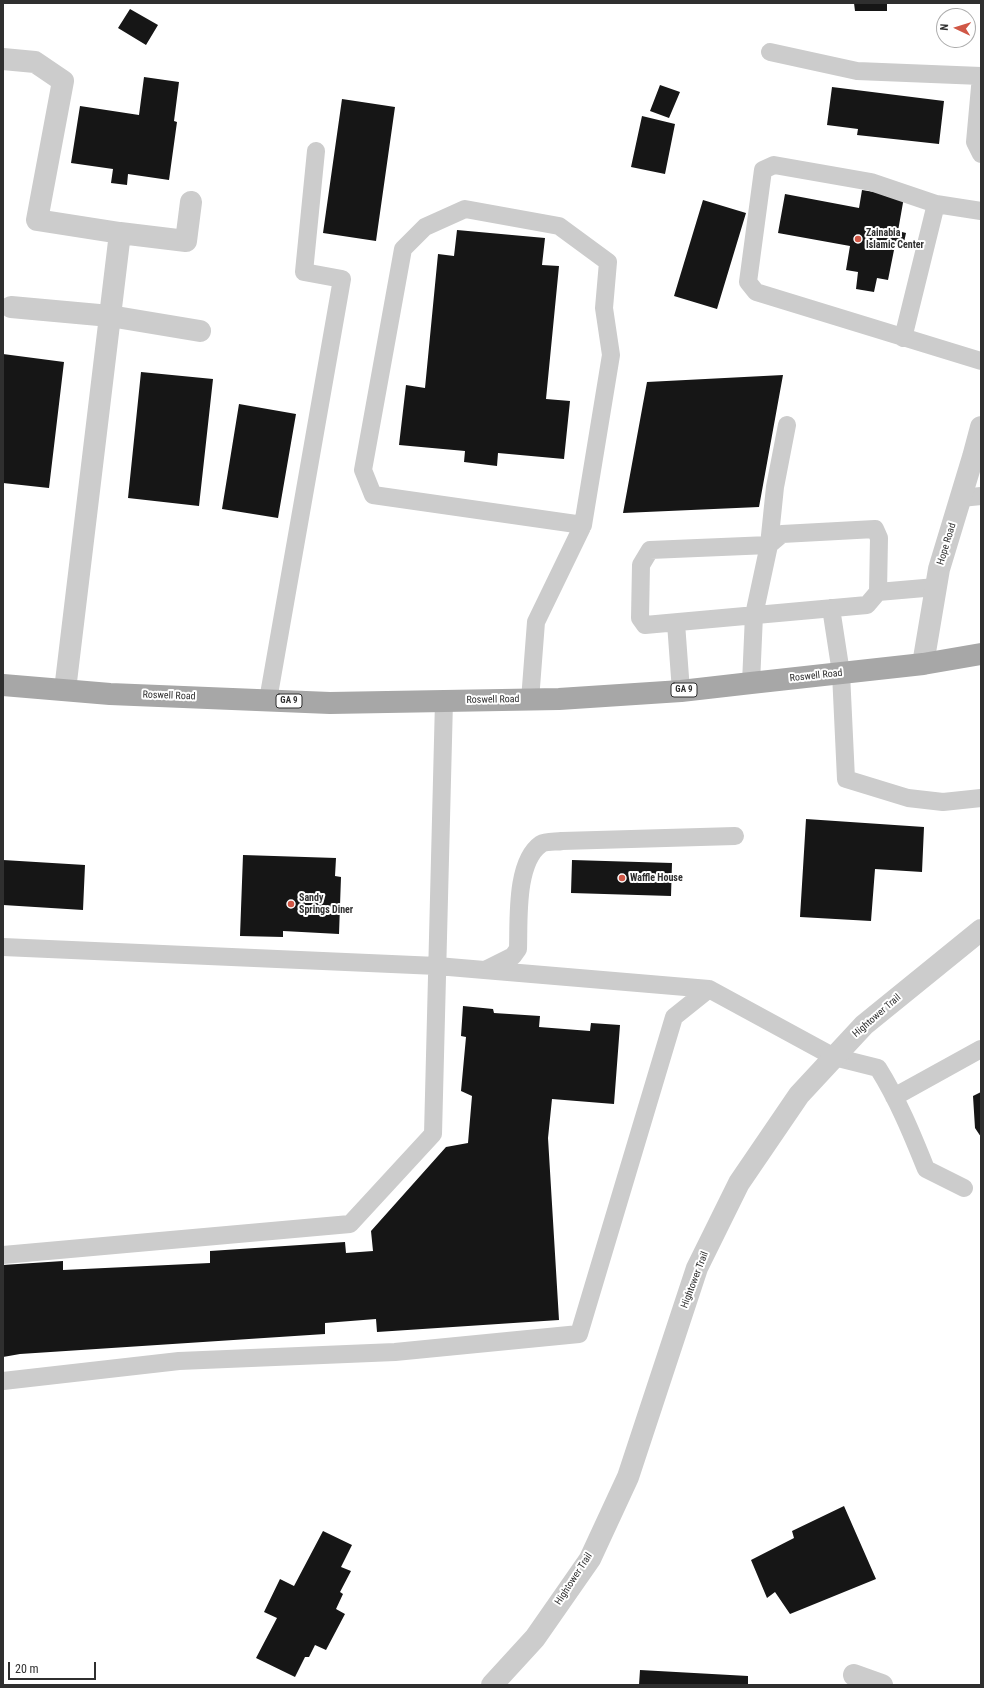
<!DOCTYPE html>
<html>
<head>
<meta charset="utf-8">
<style>
  body { margin:0 }
  #map { position:relative; width:984px; height:1688px; overflow:hidden; background:#fff; font-family:"Roboto Condensed",sans-serif }
  canvas { display:block }
  .frame { position:absolute; inset:0; border:4px solid #2f2f2f; pointer-events:none }
  .north { position:absolute; left:936px; top:8px; width:40px; height:40px; box-sizing:border-box; background:#fff; border:1px solid #acacac; border-radius:50%; rotate:274deg; font-size:11px; font-weight:700; line-height:16px; text-align:center; color:#2f2f2f }
  .north::after { content:''; display:block; margin:auto; width:14px; height:18px; background:#d05746; clip-path:polygon(50% 0,100% 100%,50% 72%,0 100%) }
  .scale { position:absolute; left:8px; top:1662px; width:88px; height:18px; box-sizing:border-box; border:2px solid #2f2f2f; border-top:0; padding-left:5px; font-size:12px; line-height:14px; white-space:nowrap; color:#2f2f2f; -webkit-text-stroke:3px #fff; paint-order:stroke }
</style>
</head>
<body>
<div id="map">
<canvas width="984" height="1688"></canvas>
<div class="frame"></div>
<div class="north">N</div>
<div class="scale">20 m</div>
</div>
<script>
const c = document.querySelector('canvas').getContext('2d');
c.lineJoin = 'round';
function fill(path, color) {
  c.fillStyle = color;
  c.fill(path, 'evenodd');
}
function stroke(path, color, width, dash) {
  c.strokeStyle = color;
  c.lineWidth = width;
  c.lineCap = dash ? 'butt' : 'round';
  c.setLineDash(dash || []);
  c.stroke(path);
}
function write(font, color, halo, rows, align = 'center') {
  c.font = font + ' "Roboto Condensed",sans-serif';
  c.lineWidth = 4;
  c.setLineDash([]);
  c.textBaseline = 'middle';
  c.strokeStyle = halo;
  c.fillStyle = color;
  for (const [text, x, y, turn = 0] of rows) {
    c.save();
    c.translate(x, y);
    c.rotate((+turn || 0) * Math.PI / 180);
    c.textAlign = isNaN(turn) ? turn : align;
    if (halo) c.strokeText(text, 0, 0);
    c.fillText(text, 0, 0);
    c.restore();
  }
}
fill(new Path2D(`
  M854 3H887V11H855Z
  M130 9 158 25 146 45 118 28Z
  M144 77 179 82 174 121 177 122 169 180 128 174 127 185 111 183 113 169 71 163 80 106 139 115Z
  M660 85 680 92 669 118 650 111Z
  M832 87 944 101 939 144 857 135 858 129 827 125Z
  M342 99 395 107 376 241 323 233Z
  M642 116 675 124 665 174 631 167Z
  M862 190 904 197 898 231 906 233 903 247 895 245 888 280 877 278 874 292 856 289 858 272 846 270 850 246 778 233 785 194 859 208Z
  M703 200 746 213 717 309 674 296Z
  M457 230 545 238 542 265 559 266 546 399 570 401 564 459 498 453 497 466 464 462 465 451 399 445 406 385 425 388 438 254 454 256Z
  M3 354 64 362 49 488 3 483Z
  M141 372 213 379 199 506 128 498Z
  M783 375 759 507 623 513 647 382Z
  M239 404 296 414 278 518 222 509Z
  M806 819 924 827 922 872 875 869 871 921 800 917Z
  M243 855 336 858 335 876 341 877 339 934 283 931V937L240 936Z
  M3 860 85 865 83 910 3 905Z
  M572 860 672 863 671 896 571 893Z
  M463 1006 493 1009 494 1013 540 1016 539 1027 590 1031 591 1023 620 1025 614 1104 552 1099 548 1138 559 1320 377 1332 376 1319 325 1323V1334L20 1354 3 1357V1265L63 1261V1270L210 1263V1251L345 1242 346 1253 373 1251 371 1231 446 1147 468 1143 472 1096 461 1091 466 1037 461 1036Z
  M981 1092V1137L975 1128 973 1096Z
  M844 1506 876 1579 790 1614 775 1592 767 1598 751 1560 794 1538 792 1531Z
  M323 1531 352 1545 341 1567 351 1571 340 1592 343 1594 336 1609 345 1614 326 1650 315 1645 309 1657H305L295 1677 256 1658 277 1618 264 1612 280 1579 294 1586Z
  M640 1670 748 1676V1685H639Z`), '#161616');
stroke(new Path2D(`
  M770 52 857 71 981 76
  M981 76 975 142 981 154
  M981 211 936 204 871 182 774 165 763 170 748 282 756 292 981 361
  M903 338 936 204
  M961 498 981 496
  M878 592 867 605 645 625 640 618 641 565 650 550 769 545 782 534 875 529 879 538 878 592 936 587
  M831 608 841 673 846 779 908 798 943 802 981 798
  M676 623 681 691
  M751 683 754 615 769 545 775 487 787 425
  M268 700 342 279 304 272 316 151
  M530 700 536 622 583 525 611 355 604 308 608 262 559 226 465 209 425 227 403 249 363 470 373 495 583 525
  M3 947 437 966 709 989 834 1057 878 1068C898 1100 912 1134 926 1169L964 1188
  M485 970 513 956 518 949C519 921 515 862 541 844 546 841 556 842 562 841L735 836
  M894 1097 981 1049
  M3 1255 350 1224 433 1134 444 701
  M3 1381 179 1361 395 1352 579 1334 674 1017 709 989`), '#ccc', 18);
stroke(new Path2D(`
  M3 59 35 62 63 81 37 220 120 233 65 690
  M120 233 186 241 191 202
  M11 307 110 316 200 331
  M923 664 939 569 973 457 981 427
  M854 1675 882 1685
  M492 1685 535 1638 590 1559 628 1477 697 1268 739 1183 799 1095 864 1025 981 930`), '#ccc', 22);
stroke(new Path2D(`
  M3 685 110 694 330 703 559 699 681 691 751 683 923 664 981 654`), '#a7a7a7', 22);
for (const [x, y, r, color] of [
  [858,239,4,"#d05746"],
  [622,878,4,"#d05746"],
  [291,904,4,"#d05746"]
]) {
  const dot = new Path2D();
  dot.arc(x, y, r, 0, 2 * Math.PI);
  c.fillStyle = color;
  c.fill(dot);
  stroke(dot, '#fff', 1.5);
}
for (const [x, y, w] of [
  [684,690,26],
  [289,701,26]
]) {
  const box = new Path2D();
  box.roundRect(x - w / 2, y - 7, w, 14, 3);
  c.fillStyle = '#fff';
  c.fill(box);
  stroke(box, '#2f2f2f', 1);
}
write('bold 9px', '#2f2f2f', null, [
  ["GA 9",684,690],
  ["GA 9",289,701]
]);
write('bold 10px', '#2f2f2f', '#fff', [
  ["Zainabia",866,233],
  ["Islamic Center",866,245],
  ["Waffle House",630,878],
  ["Sandy",299,898],
  ["Springs Diner",299,910]
], 'left');
write('10px', '#2f2f2f', '#fff', [
  ["Hope Road",947,544,-73],
  ["Roswell Road",816,676,-6],
  ["Roswell Road",169,696,2],
  ["Roswell Road",493,700,-1],
  ["Hightower Trail",877,1016,-41],
  ["Hightower Trail",695,1280,-69],
  ["Hightower Trail",574,1579,-57]
]);
</script>
</body>
</html>
